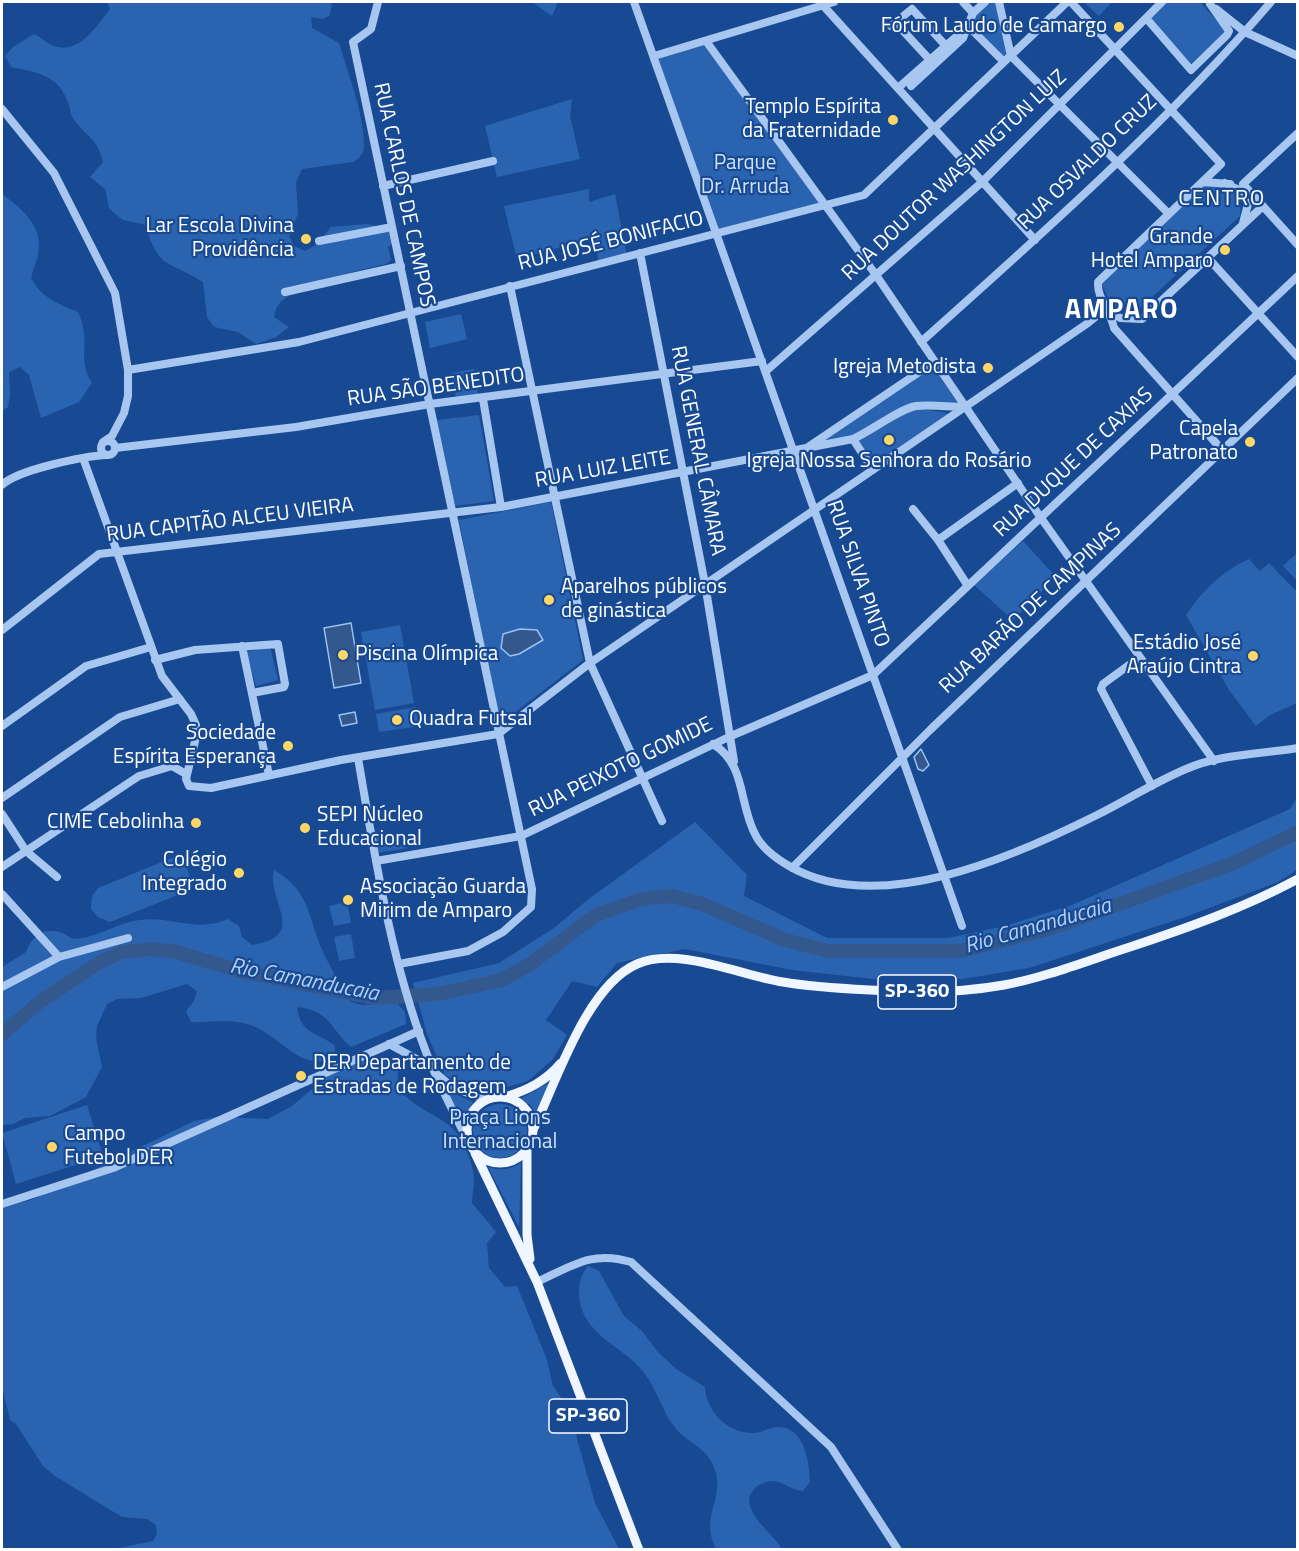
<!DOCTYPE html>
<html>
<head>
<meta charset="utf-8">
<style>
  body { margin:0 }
  #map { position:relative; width:1299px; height:1551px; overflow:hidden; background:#184a93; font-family:"Titillium Web",sans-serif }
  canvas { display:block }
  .frame { position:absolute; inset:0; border:3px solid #fff; pointer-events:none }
</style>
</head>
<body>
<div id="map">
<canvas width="1299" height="1551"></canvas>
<div class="frame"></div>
</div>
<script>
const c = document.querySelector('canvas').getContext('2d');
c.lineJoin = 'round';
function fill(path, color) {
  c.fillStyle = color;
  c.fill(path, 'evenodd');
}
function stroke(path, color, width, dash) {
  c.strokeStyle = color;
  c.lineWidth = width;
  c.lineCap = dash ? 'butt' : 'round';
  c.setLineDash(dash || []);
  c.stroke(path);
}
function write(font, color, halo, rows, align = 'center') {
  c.font = font + ' "Titillium Web",sans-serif';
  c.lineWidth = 4.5;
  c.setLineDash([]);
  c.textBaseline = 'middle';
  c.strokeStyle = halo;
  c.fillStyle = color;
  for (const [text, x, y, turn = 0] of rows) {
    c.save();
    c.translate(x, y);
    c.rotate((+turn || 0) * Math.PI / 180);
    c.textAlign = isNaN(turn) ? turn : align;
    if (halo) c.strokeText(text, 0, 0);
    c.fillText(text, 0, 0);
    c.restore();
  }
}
fill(new Path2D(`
  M107 2H332L330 15 323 19 311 17 312 28 339 43C348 73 365 117 364 148 363 155 359 159 353 162L302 169 296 182 298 214 289 236 294 246 305 251 316 245 331 227 367 224 390 229 395 241 388 247 391 260 386 264C363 269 293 286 279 304 276 307 275 312 274 317L289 327 276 337 256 344 238 332 214 327 207 317 203 282C170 261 157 269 146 225L123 220 114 213 109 208 105 189 90 177 103 162C97 138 88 138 75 121 69 114 71 108 67 100 57 74 35 72 11 67L5 56 13 47 34 34C41 37 47 44 54 46 80 55 97 25 110 9Z
  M532 2H558L552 16Z
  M988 2H998L1007 55 1004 58 969 25 973 13Z
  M1084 2H1112L1099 16Z
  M1162 2H1200L1224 29V34L1188 66 1146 18Z
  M705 41 824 203 717 233 649 58Z
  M572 99 570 116 580 159 497 177 485 126Z
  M1204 185C1226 185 1244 190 1240 216L1138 310 1129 312 1111 305 1102 284Z
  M589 189V202L615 194 627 256 599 263 594 238 517 259 504 206Z
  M2 194C22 209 44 226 38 255 36 263 33 270 31 278 41 297 58 304 78 312 92 341 76 358 92 383L79 402 41 418 29 375 20 367 9 372 10 395 8 407 2 411Z
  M461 314 467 339 430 348 425 322Z
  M932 365 959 405H915L853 436 813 445Z
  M474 369 478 394 456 398 452 373Z
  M918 408 952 414 874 466 856 439C877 430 896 416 918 408Z
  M479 415 494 501 455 506 437 420Z
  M551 502 583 660 500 724 459 520Z
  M1023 541 1056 577 1013 620 974 585Z
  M1297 553V581L1283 566Z
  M1249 559 1260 571 1269 563 1298 593 1297 703 1270 715 1256 726 1229 690 1186 615C1202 591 1222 571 1249 559Z
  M400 625 414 703 375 710 361 632Z
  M270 647 278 680 256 686 246 652Z
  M416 707 419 726 379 732 376 714Z
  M1297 798V870L1278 882 1188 916 1029 968 963 979 891 981 792 970 685 949 617 963 597 987 572 981 546 1020 567 1035 553 1059 528 1081 485 1093 467 1087 445 1075 427 1034 413 983 499 963 554 928 586 901 695 822 747 875 744 896 827 938H948L1005 926 1072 905 1290 809Z
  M373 831 408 848 377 853Z
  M172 858C189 865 194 876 185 892L110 922 98 917 91 909 92 896 98 888Z
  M274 870C311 891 308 919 323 952 331 969 341 986 351 1002L362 1005 397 1003 405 1012 406 1024 351 1047C331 1030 330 1010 297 1007 301 1036 317 1031 335 1046L334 1058C298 1073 279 1032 247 1024 228 1018 210 1023 191 1022L186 1011 194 1001 197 991 187 984 141 998 117 999 107 1004 97 1026 96 1038 102 1067 86 1097 50 1116 25 1118 13 1124 2 1125V967L26 952C33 930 54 924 72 939 96 939 116 923 140 920 173 916 194 933 228 919L239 926 242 937 252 945C310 936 266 901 274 870Z
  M347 902 351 923 334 926 329 906Z
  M351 934 355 958 339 961 334 937Z
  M373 1059 400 1064C385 1106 442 1109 459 1136 466 1148 474 1166 474 1180 474 1188 472 1195 472 1203L496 1232 487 1243 489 1268 505 1287 517 1286 546 1357 553 1386 575 1418 577 1439 595 1503 619 1549H115L153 1541 157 1534 156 1525 147 1519 122 1517 55 1476 43 1466 16 1424 10 1420 2 1386V1204L29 1201 194 1121 215 1117 268 1119 292 1106 337 1068 349 1062Z
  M552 1081 537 1117 530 1105 520 1099Z
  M446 1090 473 1102 462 1120Z
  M473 1131a27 27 0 1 1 54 0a27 27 0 1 1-54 0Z
  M87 1105 103 1156 16 1184 2 1133Z
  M521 1163 519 1227 488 1167C501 1171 509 1170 521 1163Z
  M588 1266 599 1271 624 1316 642 1331 657 1351 676 1369 705 1387C706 1411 727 1433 753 1433 762 1433 771 1426 780 1427 805 1429 809 1462 810 1482L803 1491C790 1490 785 1482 773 1481 767 1481 760 1484 756 1487 734 1508 773 1532 782 1549H716C700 1518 723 1500 716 1473 710 1449 692 1446 677 1430 663 1414 658 1391 645 1374 624 1345 582 1337 579 1295 579 1283 580 1276 588 1266Z`), '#2a64b1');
const water = new Path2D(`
  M351 623 361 683 334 688 324 628Z
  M520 629 537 630 543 640 519 654 510 656 501 648 503 634Z
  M355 712 357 723 342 726 339 715Z
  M921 749 929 765 923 771 918 769 914 757Z`);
fill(water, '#33588e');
stroke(water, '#9ac1f3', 1.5);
stroke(new Path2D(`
  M2 1034 40 1002 100 962 122 952 151 949 176 952 244 972 373 998 439 994 501 980 529 965 596 915 642 899 672 896 702 904 785 940 828 951H961L1052 928 1234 863 1298 832`), '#33588e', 14);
stroke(new Path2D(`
  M378 2 371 29 353 42 532 889 531 907 503 932 468 951 399 964
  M634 2 962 926
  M820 2 1035 240
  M963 2 973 13
  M999 2 1011 56 1169 214
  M1071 2 1221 164 1098 282C1097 299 1110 309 1114 328L1223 451
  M1216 9 1245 32 1298 56
  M1146 18 1191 70 1227 35 1229 31 1210 4
  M895 22 930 60
  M891 26 912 9 946 46
  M968 26 1004 62
  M706 41 876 275 1041 518 1214 761
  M654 56 834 2
  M911 86 963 38 973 13 985 2
  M898 88 965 29
  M2 109 54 173 115 293 128 370V396L124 413 112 436 103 442
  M1203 182 1230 184
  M1225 183 1237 189 1248 204 1243 223
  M1243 184 1298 245
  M1243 184 1298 133
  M383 186 493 161
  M319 241 392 227
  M640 253 705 584 734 761
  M1208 258 1298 357
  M510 286 590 663 662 821
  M285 292 401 266
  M1111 312 1120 318 1142 319 1263 206
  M921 342C1042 234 1165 125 1271 2
  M128 370 299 342 864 195 1067 2
  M766 371 981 183 1162 2
  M483 399 501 507
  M853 439 873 470
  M101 448a7 7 0 1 1 14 0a7 7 0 1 1-14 0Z
  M808 447 934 362
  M115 448 296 427 430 404 762 361
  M83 458 162 676 191 714 196 725V737L186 779 189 786 211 788 341 760 498 734 590 663 1088 323 1099 314 1102 301
  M2 485C17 470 84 456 107 455
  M913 509 938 540
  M968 586 938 540 1018 483
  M2 630 99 554 501 507 853 439C873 430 897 410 916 406 931 404 949 407 964 407
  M242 646 269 775
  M1140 657 1103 684 1101 689 1152 786
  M155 660 195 650 278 644 285 684 284 687 252 693
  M2 726 86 666 151 647
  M713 744C747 765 738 804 756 836 763 849 777 859 789 866 878 918 1015 856 1097 815 1127 800 1155 782 1186 769 1220 754 1261 754 1298 748
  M358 758C375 856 390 958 426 1052 438 1083 454 1113 469 1143
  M2 798 120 717 180 699
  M2 814 26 851 57 877
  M376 861 521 836 731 736 873 675 1298 276
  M2 867 139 776 172 766 186 774
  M792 868 930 730 1298 378
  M2 894 59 957
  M2 987 59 957 128 938
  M389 1044 433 1068
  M438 1075 452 1087 486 1100
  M2 1204 113 1168 419 1031
  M537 1282C572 1266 592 1250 631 1262L831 1447 898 1550`), '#a7c6f0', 8);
stroke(new Path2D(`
  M505 1097C528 1090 546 1081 561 1063
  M467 1130a33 33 0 1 1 66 0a33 33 0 1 1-66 0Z
  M533 1130C556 1083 586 986 637 964 678 946 739 975 783 982 817 988 852 989 887 991 926 993 965 992 1004 985 1047 977 1089 960 1130 947 1187 928 1244 908 1298 879
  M527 1150V1235L530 1259
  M475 1153 537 1282 639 1550`), '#f0f6ff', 9);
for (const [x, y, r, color] of [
  [1119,27,6,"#ffd766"],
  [893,120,6,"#ffd766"],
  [306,239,6,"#ffd766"],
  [1225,250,6,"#ffd766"],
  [988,368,6,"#ffd766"],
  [889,440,6,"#ffd766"],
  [1250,442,6,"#ffd766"],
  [549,600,6,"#ffd766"],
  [343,655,6,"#ffd766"],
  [1253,656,6,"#ffd766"],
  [397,720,6,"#ffd766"],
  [288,746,6,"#ffd766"],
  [196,823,6,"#ffd766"],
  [305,828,6,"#ffd766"],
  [239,873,6,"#ffd766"],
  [348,900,6,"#ffd766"],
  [301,1076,6,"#ffd766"],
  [52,1147,6,"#ffd766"]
]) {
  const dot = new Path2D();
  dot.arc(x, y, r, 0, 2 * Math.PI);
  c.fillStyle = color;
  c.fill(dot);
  stroke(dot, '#184a93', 2);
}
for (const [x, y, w] of [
  [917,992,78],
  [588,1416,78]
]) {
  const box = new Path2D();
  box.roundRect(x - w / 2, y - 17, w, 34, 4.5);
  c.fillStyle = '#184a93';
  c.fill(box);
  stroke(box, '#fff', 1.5);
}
write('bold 20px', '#fff', null, [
  ["SP-360",917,992],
  ["SP-360",588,1416]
]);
write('21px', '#fff', '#184a93', [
  ["Fórum Laudo de Camargo",1107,27],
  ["Templo Espírita",881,108],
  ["da Fraternidade",881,132],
  ["Lar Escola Divina",294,227],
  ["Providência",294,251],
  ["Grande",1213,238],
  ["Hotel Amparo",1213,262],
  ["Igreja Metodista",976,368],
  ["Capela",1238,430],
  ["Patronato",1238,454],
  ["Igreja Nossa Senhora do Rosário",889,462,"center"],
  ["Aparelhos públicos",561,588,"left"],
  ["de ginástica",561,612,"left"],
  ["Estádio José",1241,644],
  ["Araújo Cintra",1241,668],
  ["Piscina Olímpica",355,655,"left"],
  ["Quadra Futsal",409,720,"left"],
  ["Sociedade",276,734],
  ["Espírita Esperança",276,758],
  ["SEPI Núcleo",317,816,"left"],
  ["Educacional",317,840,"left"],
  ["CIME Cebolinha",184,823],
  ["Colégio",227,861],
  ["Integrado",227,885],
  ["Associação Guarda",360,888,"left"],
  ["Mirim de Amparo",360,912,"left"],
  ["DER Departamento de",313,1064,"left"],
  ["Estradas de Rodagem",313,1088,"left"],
  ["Campo",64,1135,"left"],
  ["Futebol DER",64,1159,"left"]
], 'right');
write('21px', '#fff', '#184a93', [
  ["RUA OSVALDO CRUZ",1088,163,-44],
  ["RUA DOUTOR WASHINGTON LUIZ",955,176,-43],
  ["RUA CARLOS DE CAMPOS",403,195,78],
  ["RUA JOSÉ BONIFACIO",611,242,-14],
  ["RUA SÃO BENEDITO",436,388,-8],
  ["RUA GENERAL CÂMARA",697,451,79],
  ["RUA DUQUE DE CAXIAS",1074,463,-43],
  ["RUA LUIZ LEITE",603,470,-10],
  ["RUA CAPITÃO ALCEU VIEIRA",230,521,-7],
  ["RUA SILVA PINTO",857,574,71],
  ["RUA BARÃO DE CAMPINAS",1031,609,-43],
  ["RUA PEIXOTO GOMIDE",621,768,-26]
]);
write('21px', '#cee1fb', '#184a93', [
  ["Parque",745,164],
  ["Dr. Arruda",745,188],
  ["Praça Lions",500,1119],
  ["Internacional",500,1143]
]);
c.letterSpacing = '1.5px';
write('22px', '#fff', '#184a93', [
  ["CENTRO",1222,200]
]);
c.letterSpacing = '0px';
write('italic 22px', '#b3d1f7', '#184a93', [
  ["Rio Camanducaia",1038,927,-16],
  ["Rio Camanducaia",304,981,11]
]);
c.letterSpacing = '1.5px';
write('bold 27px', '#fff', '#184a93', [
  ["AMPARO",1122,311]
]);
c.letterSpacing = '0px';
</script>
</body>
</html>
